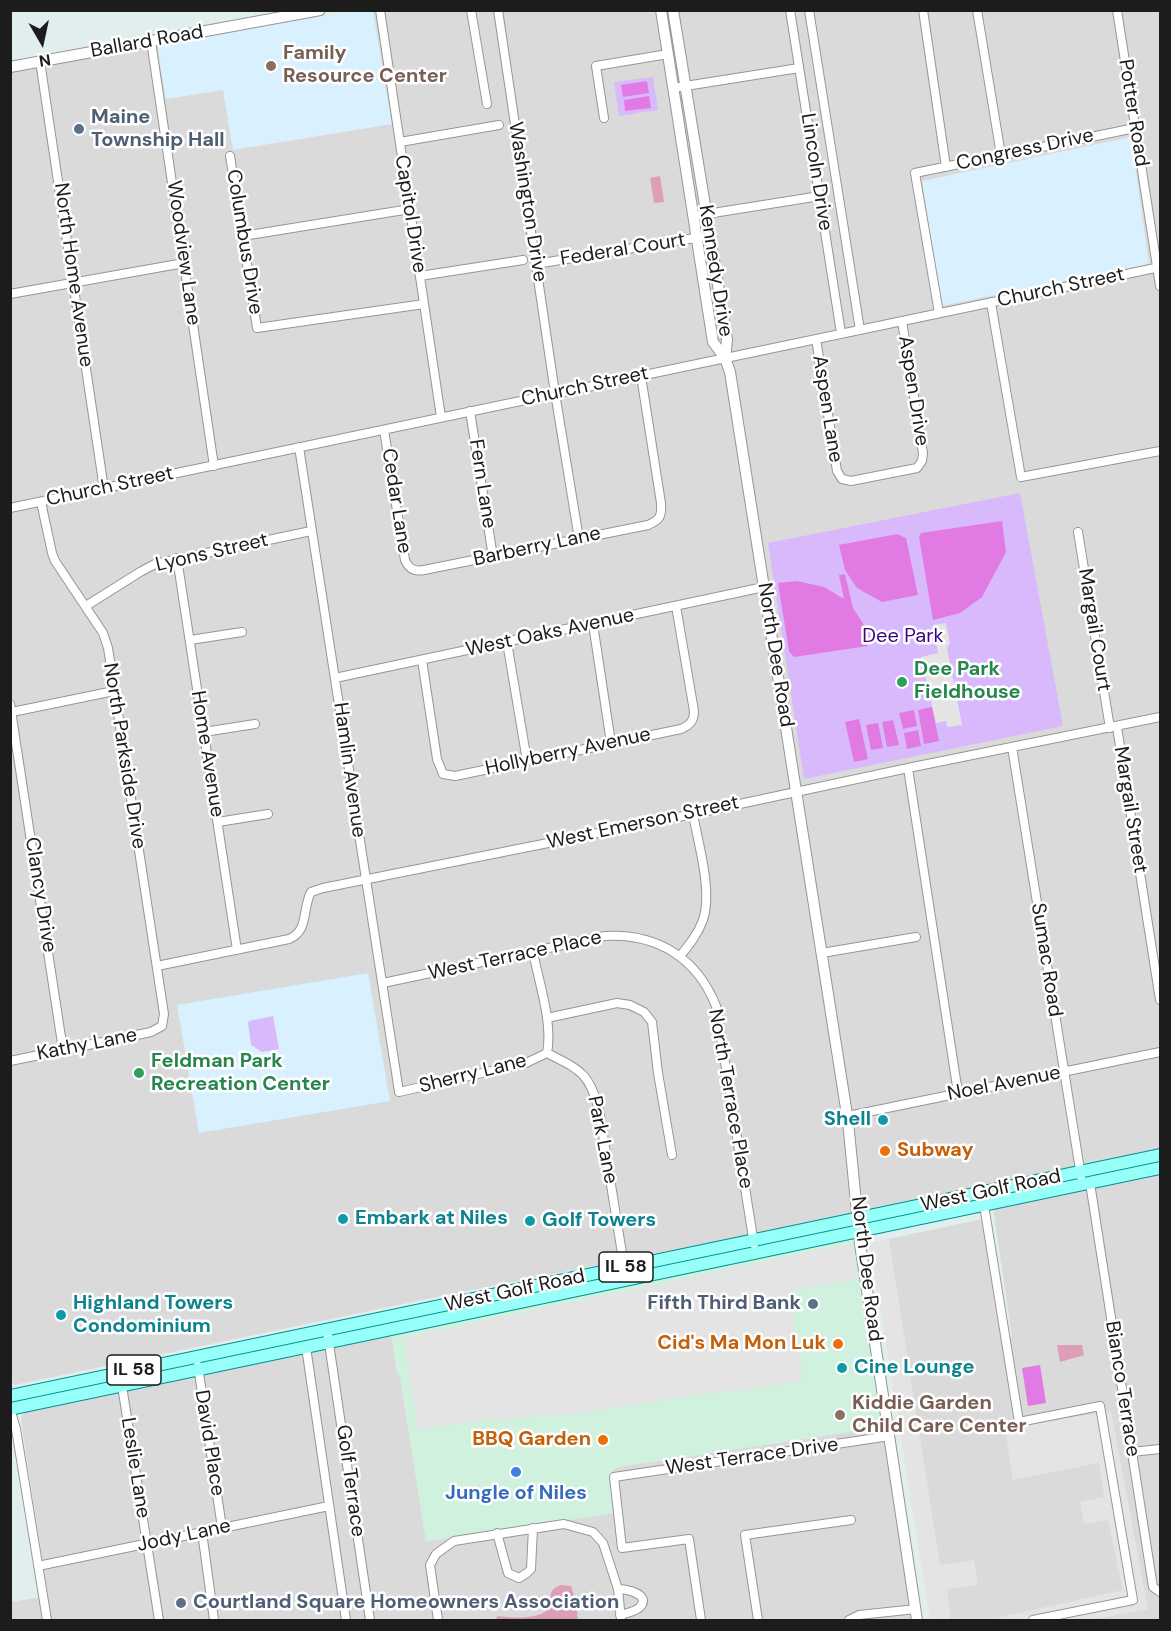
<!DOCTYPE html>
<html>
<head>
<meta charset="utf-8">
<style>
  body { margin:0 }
  #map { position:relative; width:1171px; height:1631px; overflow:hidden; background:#e1eeee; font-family:"DM Sans",sans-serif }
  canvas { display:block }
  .frame { position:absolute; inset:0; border:12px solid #1c1c1c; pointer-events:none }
  .north { position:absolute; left:12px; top:12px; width:60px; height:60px; -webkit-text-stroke:4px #fff; paint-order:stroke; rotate:171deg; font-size:16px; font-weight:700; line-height:24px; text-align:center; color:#1c1c1c }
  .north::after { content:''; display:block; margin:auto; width:21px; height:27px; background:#1c1c1c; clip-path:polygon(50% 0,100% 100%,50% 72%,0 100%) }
</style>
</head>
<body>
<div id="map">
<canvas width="1171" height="1631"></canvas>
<div class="frame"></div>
<div class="north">N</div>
</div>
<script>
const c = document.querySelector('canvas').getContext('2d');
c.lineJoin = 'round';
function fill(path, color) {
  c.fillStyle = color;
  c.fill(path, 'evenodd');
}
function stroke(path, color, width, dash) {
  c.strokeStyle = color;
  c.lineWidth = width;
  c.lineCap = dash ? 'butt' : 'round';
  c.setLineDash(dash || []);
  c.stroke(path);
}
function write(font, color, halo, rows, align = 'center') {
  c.font = font + ' "DM Sans",sans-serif';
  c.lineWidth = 5;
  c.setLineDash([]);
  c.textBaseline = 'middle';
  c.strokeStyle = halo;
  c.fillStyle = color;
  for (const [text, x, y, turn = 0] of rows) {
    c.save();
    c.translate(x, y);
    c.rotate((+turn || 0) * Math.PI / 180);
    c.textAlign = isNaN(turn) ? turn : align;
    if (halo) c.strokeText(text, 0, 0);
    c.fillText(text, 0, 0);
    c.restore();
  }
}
fill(new Path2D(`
  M796 10 797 17V11H1160V1150L844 1217 441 1296 14 1385 11 1379V71L157 43 355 11Z
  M1160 1173V1620H931L870 1243 987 1218 1006 1338 1012 1337 993 1207Z
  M387 1335 392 1338 397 1372 400 1376 426 1541 615 1513 611 1476 612 1471 618 1467 883 1427 912 1620H11V1602L48 1596 21 1421 22 1416 25 1412Z`), '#d9dad9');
fill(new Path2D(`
  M846 1239 853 1243 855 1249 883 1427 618 1467 612 1471 610 1477 615 1513 426 1541 400 1376 397 1372 392 1338 387 1335Z`), '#cff1dd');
fill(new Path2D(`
  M355 11H373L392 124 233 150 223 90 166 99 157 44Z
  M1131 137 1149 264 941 306 922 181Z
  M368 973 390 1101 199 1133 177 1005Z`), '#d9f1ff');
fill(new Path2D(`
  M653 77 658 110 619 116 614 82Z
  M1020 493 1063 726 804 779 768 543Z
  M273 1016 279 1049 262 1052 251 1045 248 1023 249 1021Z`), '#d8bafc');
fill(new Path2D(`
  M647 81 649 93 623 97 621 85Z
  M649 96 651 108 625 111 624 100Z
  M1002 521 1006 552 982 597 960 613 933 620 919 537 921 533Z
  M897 534 906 538 918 595 882 602 857 588 845 570 839 545Z
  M845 574 853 608 864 625 868 646 794 657 789 651 778 583 797 581 824 587 844 599 839 575Z
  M932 707 939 741 924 744 918 710Z
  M914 710 917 726 903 729 899 713Z
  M859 719 868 759 854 762 845 722Z
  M893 720 899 745 887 747 882 722Z
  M878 723 883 748 871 750 866 725Z
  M918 730 921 746 907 749 904 733Z
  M1040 1365 1046 1403 1028 1406 1022 1368Z`), '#e17ae3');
fill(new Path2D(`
  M946 623 950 643 947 648 962 725 947 727 946 721 936 723 921 657 938 653 933 625Z
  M889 1239 940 1565 974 1560 978 1585 947 1589 951 1620H930L870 1243Z
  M852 1243 858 1279 790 1290 803 1381 738 1391H725L556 1416 548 1414 497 1421 489 1419 418 1430 404 1338Z
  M1111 1411 1148 1609 1091 1620H987L1123 1590 1108 1520 1084 1524 1080 1502 1104 1497 1099 1463 1013 1480 1005 1429Z`), '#e4e4e4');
fill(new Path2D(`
  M660 176 664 202 654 203 650 178Z
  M1057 1345H1082L1084 1355 1060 1362Z
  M561 1585 571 1586 576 1602 578 1620H498L496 1618 498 1616C509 1618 542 1620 548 1608 553 1596 546 1591 561 1585Z`), '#df9eb8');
const minor = new Path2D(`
  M380 10 441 417
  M471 10 487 104
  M498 10 555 393 579 539
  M790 10 841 333
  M809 10 860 330
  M923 10 946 167
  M977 10 1001 155
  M1117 10 1160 286
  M151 41 214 466
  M40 61 104 489
  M673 88 799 68
  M604 118 596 66 668 54
  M400 142 499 125
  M230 156 257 328 424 304
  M694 216 820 196
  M243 236 410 209
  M536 264 701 237
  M420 276 523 260
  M10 294 184 263
  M991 303 1021 477 1160 451
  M939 313 915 173 1135 128
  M816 339 837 471 842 479 851 481 917 468 922 461 923 453 902 321
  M470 411 493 557
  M384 430 405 560C409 569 415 572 424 570L648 525C660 520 662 516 661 503L641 376
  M299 447 399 1092 526 1063 547 1053
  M10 508 1160 267
  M1078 532 1110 728
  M177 558 237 950
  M86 606 140 572 155 564 311 531
  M593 624 611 743
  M190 640 242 632
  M507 642 527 761
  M422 660 437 759 443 774 455 776 681 729C690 725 694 721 694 711L676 606
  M335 678 764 587
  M10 704 63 1050
  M12 712 114 691
  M1117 727 1160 1000
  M204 732 255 724
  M1012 747 1081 1176
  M908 768 958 1093
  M218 822 268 814
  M533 952C539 983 553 1023 547 1053
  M822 953 916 937
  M680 956C689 945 698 934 703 920 713 892 698 843 693 814
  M157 966 289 939C309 931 302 909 311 892L323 888 693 814 908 768 1160 717
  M383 983 605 936C657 933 697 958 716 1006L754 1244
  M547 1018 617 1003 630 1005 644 1012 652 1022 658 1073 672 1155
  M547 1053C580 1070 589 1072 599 1110L625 1272
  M10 1061 151 1032 162 1026 164 1014 108 648 103 633 55 561 52 553 41 502
  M848 1116 1160 1052
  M1090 1183 1153 1587 1160 1592
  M984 1205 1019 1422 1100 1406 1133 1600 1033 1620
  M327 1330 370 1620
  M306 1347 346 1620
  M198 1366 222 1528
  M122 1386 159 1620
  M10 1408 16 1429 47 1620
  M1132 1452 1160 1449
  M202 1532 214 1620
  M497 1533 508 1573 519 1578 527 1573 531 1569 533 1528
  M38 1566 329 1506
  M618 1589C625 1589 652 1594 640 1607 635 1612 626 1613 620 1615
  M438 1620 430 1565 436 1554 454 1541 564 1524 593 1532 603 1543 618 1589 621 1620
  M701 1620 689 1539 622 1548 614 1477 890 1436
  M758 1620 745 1535 851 1520
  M849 1620 859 1615 916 1609`);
const tertiary = new Path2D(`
  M661 10 713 342 725 358 730 372 848 1121 860 1244 917 1620
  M673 10 727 340 725 358
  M10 67 320 10`);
const primary = new Path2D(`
  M10 1396 1160 1155
  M10 1409 1160 1168`);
stroke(minor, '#969696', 10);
stroke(tertiary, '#969696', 12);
stroke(primary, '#008f94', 14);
stroke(minor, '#fff', 8);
stroke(tertiary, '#fff', 10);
stroke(primary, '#95fff8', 12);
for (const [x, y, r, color] of [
  [271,66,6,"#8d6e63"],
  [79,129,6,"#5c6f8a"],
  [902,682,6,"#2e9e5b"],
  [139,1073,6,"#2e9e5b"],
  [883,1120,6,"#0f9aa8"],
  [885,1151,6,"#e8710a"],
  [343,1219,6,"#0f9aa8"],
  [530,1221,6,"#0f9aa8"],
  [813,1304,6,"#5c6f8a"],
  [61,1315,6,"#0f9aa8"],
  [838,1344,6,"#e8710a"],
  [842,1368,6,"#0f9aa8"],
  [840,1415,6,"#8d6e63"],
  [603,1440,6,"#e8710a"],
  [516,1472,6,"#3f7fe0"],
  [181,1603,6,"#5c6f8a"]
]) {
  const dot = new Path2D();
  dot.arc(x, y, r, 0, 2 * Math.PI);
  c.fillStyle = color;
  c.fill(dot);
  stroke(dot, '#fff', 2);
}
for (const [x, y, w] of [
  [626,1267,54],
  [134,1370,54]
]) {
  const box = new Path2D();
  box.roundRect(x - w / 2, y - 15, w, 30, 4.5);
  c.fillStyle = '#fff';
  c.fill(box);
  stroke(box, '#1c1c1c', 1.5);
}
write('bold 18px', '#1c1c1c', null, [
  ["IL 58",626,1267],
  ["IL 58",134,1370]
]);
write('20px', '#1c1c1c', '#fff', [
  ["Ballard Road",147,42,-10],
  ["Potter Road",1133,113,81],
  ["Congress Drive",1025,150,-12],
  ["Lincoln Drive",816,172,81],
  ["Washington Drive",527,202,81],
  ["Capitol Drive",410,214,81],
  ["Columbus Drive",244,242,81],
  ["Federal Court",623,250,-9],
  ["Woodview Lane",183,253,82],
  ["Kennedy Drive",715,271,81],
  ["North Home Avenue",73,275,82],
  ["Church Street",1061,288,-12],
  ["Church Street",585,387,-12],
  ["Aspen Drive",913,391,81],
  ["Aspen Lane",827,409,81],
  ["Fern Lane",482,484,81],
  ["Church Street",110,487,-12],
  ["Cedar Lane",396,501,81],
  ["Barberry Lane",537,547,-12],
  ["Lyons Street",212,553,-13],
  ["Margail Court",1094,630,81],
  ["West Oaks Avenue",550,633,-12],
  ["North Dee Road",775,655,81],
  ["Hollyberry Avenue",568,752,-12],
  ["Home Avenue",207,754,81],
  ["North Parkside Drive",124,756,81],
  ["Hamlin Avenue",349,770,82],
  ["Margail Street",1130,810,81],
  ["West Emerson Street",643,823,-12],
  ["Clancy Drive",40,895,81],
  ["West Terrace Place",515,956,-12],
  ["Sumac Road",1046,960,81],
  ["Kathy Lane",87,1045,-11],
  ["Sherry Lane",473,1074,-14],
  ["Noel Avenue",1004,1084,-11],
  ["North Terrace Place",730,1099,80],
  ["Park Lane",602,1140,79],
  ["West Golf Road",991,1191,-12],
  ["North Dee Road",866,1269,83],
  ["West Golf Road",515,1291,-12],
  ["Bianco Terrace",1122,1389,81],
  ["David Place",209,1443,81],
  ["West Terrace Drive",752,1457,-8],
  ["Leslie Lane",135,1468,81],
  ["Golf Terrace",350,1481,82],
  ["Jody Lane",184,1536,-12]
]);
write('bold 20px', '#785e54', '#fff', [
  ["Family",283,54],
  ["Resource Center",283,77],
  ["Kiddie Garden",852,1404],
  ["Child Care Center",852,1427]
], 'left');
write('bold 20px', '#4e5e75', '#fff', [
  ["Maine",91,118],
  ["Township Hall",91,141],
  ["Fifth Third Bank",801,1304,"right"],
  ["Courtland Square Homeowners Association",193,1603]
], 'left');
write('20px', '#3c057f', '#fff', [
  ["Dee Park",903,637]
]);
write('bold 20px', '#27864d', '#fff', [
  ["Dee Park",914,670],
  ["Fieldhouse",914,693],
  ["Feldman Park",151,1062],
  ["Recreation Center",151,1085]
], 'left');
write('bold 20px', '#0d838f', '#fff', [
  ["Shell",871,1120,"right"],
  ["Embark at Niles",355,1219],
  ["Golf Towers",542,1221],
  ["Highland Towers",73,1304],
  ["Condominium",73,1327],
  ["Cine Lounge",854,1368]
], 'left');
write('bold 20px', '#c56008', '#fff', [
  ["Subway",897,1151,"left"],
  ["Cid's Ma Mon Luk",826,1344],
  ["BBQ Garden",591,1440]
], 'right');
write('bold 20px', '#366cbe', '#fff', [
  ["Jungle of Niles",516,1494]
]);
</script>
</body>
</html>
